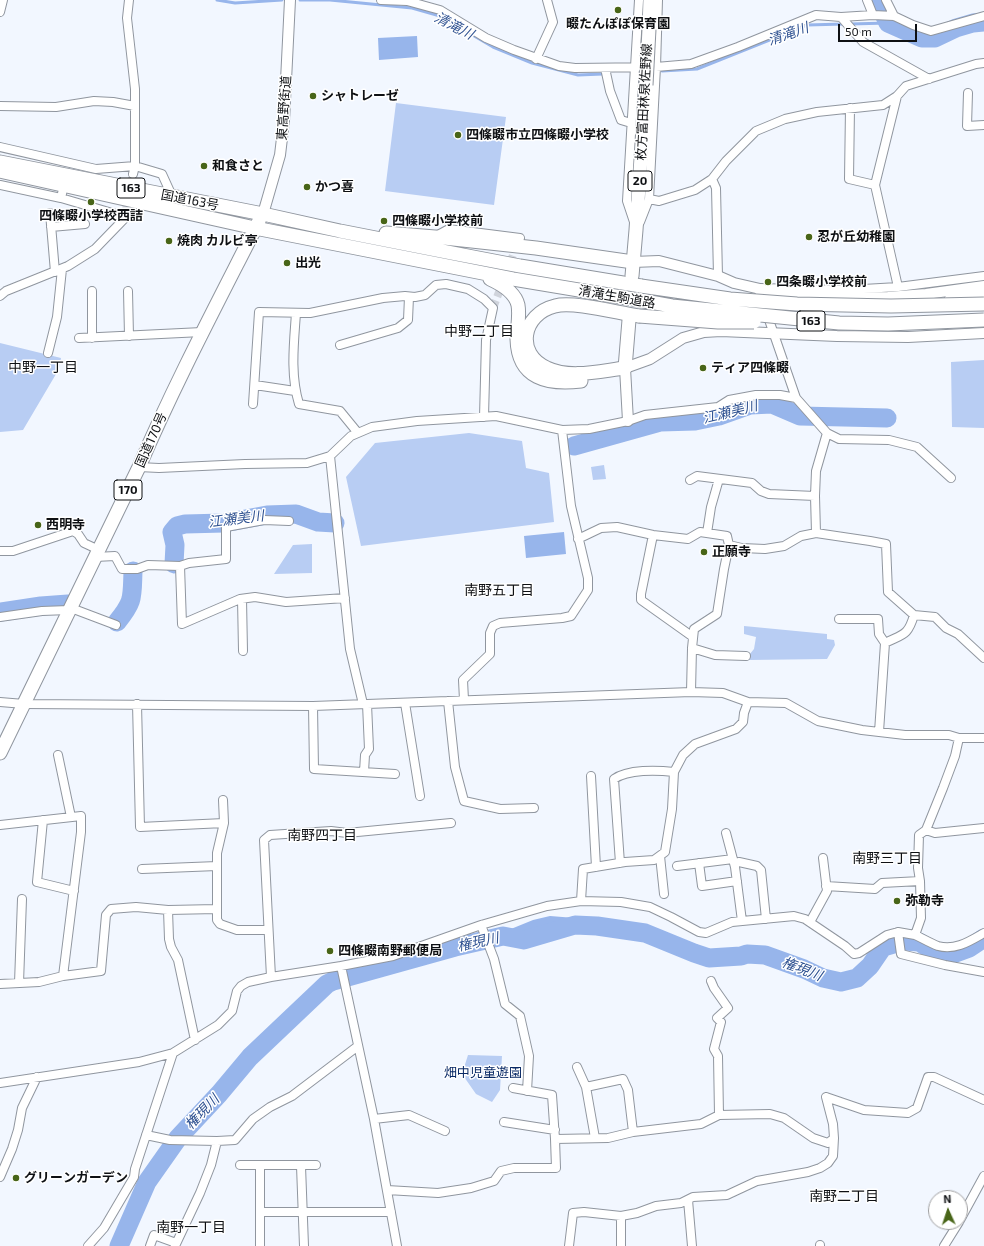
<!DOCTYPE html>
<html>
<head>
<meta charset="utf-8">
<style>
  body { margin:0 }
  #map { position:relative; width:984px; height:1246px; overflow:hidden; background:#f2f7ff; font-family:"Exo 2",sans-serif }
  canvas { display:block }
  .north { position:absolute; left:928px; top:1190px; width:40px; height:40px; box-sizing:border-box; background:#fff; border:1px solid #9f9fa1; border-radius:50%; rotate:357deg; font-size:11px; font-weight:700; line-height:16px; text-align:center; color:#0e1013 }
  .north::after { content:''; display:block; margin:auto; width:14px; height:18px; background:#486518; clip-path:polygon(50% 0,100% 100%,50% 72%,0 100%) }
  .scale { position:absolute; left:838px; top:24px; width:79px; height:18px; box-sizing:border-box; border:2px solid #0e1013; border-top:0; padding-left:5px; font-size:12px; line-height:14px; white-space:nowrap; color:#0e1013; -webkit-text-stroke:3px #fff; paint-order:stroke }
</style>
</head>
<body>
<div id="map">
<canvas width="984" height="1246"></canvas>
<div class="north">N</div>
<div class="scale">50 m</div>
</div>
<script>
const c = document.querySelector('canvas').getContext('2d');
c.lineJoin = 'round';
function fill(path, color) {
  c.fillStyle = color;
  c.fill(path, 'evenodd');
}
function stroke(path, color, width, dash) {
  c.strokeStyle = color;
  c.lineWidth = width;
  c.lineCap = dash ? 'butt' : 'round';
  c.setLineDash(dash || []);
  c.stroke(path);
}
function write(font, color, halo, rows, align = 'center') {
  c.font = font + ' "Exo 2","Noto Sans JP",sans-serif';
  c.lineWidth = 3;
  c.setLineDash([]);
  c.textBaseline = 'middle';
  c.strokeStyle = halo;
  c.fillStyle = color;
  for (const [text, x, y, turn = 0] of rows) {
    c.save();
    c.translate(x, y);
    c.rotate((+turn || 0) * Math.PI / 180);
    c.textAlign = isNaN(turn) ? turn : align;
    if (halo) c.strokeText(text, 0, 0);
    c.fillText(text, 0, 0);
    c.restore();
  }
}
fill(new Path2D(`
  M396 103 506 117 494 205 385 191Z
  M0 343 61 358 59 369 23 430 0 432Z
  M984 360V428L952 427 951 362Z
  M469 433 522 441 526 468 549 473 554 522 361 546 346 477 375 443Z
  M604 465 606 479 593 480 591 467Z
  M312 544V573L274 574 293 545Z
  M744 626 827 634V639L834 640 835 645 827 659 749 660V655L754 649 756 637 744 634Z
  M468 1055 502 1056 500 1090 492 1102 476 1094 462 1074Z`), '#b8cdf3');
fill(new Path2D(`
  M417 36 418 57 379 60 378 38Z
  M564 532 566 554 526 558 524 536Z
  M550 916 575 918 578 928 519 943 508 940 506 931 533 920Z`), '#97b5eb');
stroke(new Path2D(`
  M217 0 235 3 282 0
  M300 0H330L412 8 440 16 493 47 532 63 578 75 603 74
  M850 24 888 23
  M662 71 697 69 807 25 844 24`), '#97b5eb', 3);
stroke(new Path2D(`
  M877 0 888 23 922 38H935L956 28 973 23 984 22
  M574 446 660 422 695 421 719 416 750 405 772 404 800 416 887 418
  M174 564 175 545 172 532 177 526 185 524 224 523 267 515 296 514 318 522 335 523
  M0 612 41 606 68 604
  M117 622C134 601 132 598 133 571
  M119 1246 147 1182 178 1138 219 1094 250 1057 327 984 333 981 455 947 503 936 524 940 575 925 597 926 645 933 694 953 709 958 741 956 747 954 765 955 804 969 823 978 841 982 857 978 870 966 883 947 904 941 919 942 935 952 950 955 969 948 984 938`), '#97b5eb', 19);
stroke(new Path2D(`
  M126 209 133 174
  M493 308 518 242`), '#d0d4dc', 8, [8, 4]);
stroke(new Path2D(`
  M629 320 632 276`), '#d0d4dc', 13, [13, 6]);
const minor = new Path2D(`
  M129 0 127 18 135 89V166L162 174 172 196
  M381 0 407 1 440 10 486 38 514 50 559 66 575 68 656 67 691 64 738 47 816 15 841 17 863 42 929 79
  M867 0 873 15
  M886 0 894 16
  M0 12 3 0
  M841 17 873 15 894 16 913 25 931 31 984 16
  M536 59 553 22 547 0
  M605 68 610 91 621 120 631 123
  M968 93 967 126 984 125
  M897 96 875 185 898 287
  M0 106 56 107 94 101 113 102 135 106
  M850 108 849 179 875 185
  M0 147 96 169 135 166 133 174
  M712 179 716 188 718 276
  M0 185 61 198
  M649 199 659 201 695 190 712 179 726 161 756 131 785 119 817 112 883 105 897 96 906 86 976 64 984 63
  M50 213 55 272
  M634 222 627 201 639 0
  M640 222 649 199 656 67 658 0
  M51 227 85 224
  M436 236 449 229 520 238
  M92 291V338
  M128 291 129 336
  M0 296 6 291 68 266 95 249 126 217 61 198 64 185
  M296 313C294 343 290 374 299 404L340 411 358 433
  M79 338 202 332
  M340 345 398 328 408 320 409 297
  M48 353 57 317 62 269
  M255 385 295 391
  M253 404 259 312 310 313 383 298 405 296 415 297 425 295 436 285 446 284 468 289 484 299 493 308 486 340 484 417
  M330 456 350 649 363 704
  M139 467 159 468 245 464 307 463 330 456 351 436 372 427 417 421 496 416 562 430 589 429 628 421 645 415 718 407 729 400 756 395H780L796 398
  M951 478 917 447 889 440 839 439 827 433 796 398 758 288 846 290 898 287 984 276
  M690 480 697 476 752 483 761 491 769 494 815 496
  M707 533 711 507 719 479
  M816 533 815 496 816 471 827 433
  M653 535 641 594V600L693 637
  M578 539 601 528 617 527 653 535 688 539 700 532 727 536 729 545 742 548 765 549 784 546 801 536 816 533 870 541 886 544 888 592 914 615 935 617 946 628 958 634 984 658
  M0 551H13L73 531 78 534 84 543 99 550
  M95 557 115 556 122 569H137L148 565 180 566 189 563 226 559V527L264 520 289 521
  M180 566 182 624 240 599 255 597 286 602 345 598
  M242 599 243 651
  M71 608 116 625
  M0 617 42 611 69 610
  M839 619H878L879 634 885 643
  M692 648 715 655 746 656
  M691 692 692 648 694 629 717 614 724 569 729 545
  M464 700 463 680 490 654V633L493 626 500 623 562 618 571 616 588 590V578L571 506 562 430
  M448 701 455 767 464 801 500 809 534 808
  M0 702 24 704 313 706 691 692 723 693 748 702 786 703 818 721 862 730 905 735H949L959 738H984
  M405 703 420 796
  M137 704 140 827 224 823
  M313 706 314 769 395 774
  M879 732 885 643C903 634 908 636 914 615
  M58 755 71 817
  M364 772 365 755 369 749 367 704
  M591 776 596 867
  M223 800 224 823 217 853V920L220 924 237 930H268
  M43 820 37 882 74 891
  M0 825 81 816V832L63 976
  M926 830 935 833 984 828
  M726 833 735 867 742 921
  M660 856 664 894
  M739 862 757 866 761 870 766 919
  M620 863 614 779C628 769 657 770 674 772
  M699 863 702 886 737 881
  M677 866 733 859
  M142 869 217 866
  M826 886 875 889 882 883 920 881
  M581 901 583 869 625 862 654 860 665 852 672 809 674 772 683 755 695 744 736 729 743 722 744 713 748 702
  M168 910 169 939 171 947 178 960 195 1040
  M810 922 827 891 823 858
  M481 925 494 959 505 1004 520 1016 529 1056 527 1091
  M898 932 901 954 945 965 984 972
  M915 935C922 938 930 943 938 946 955 951 970 941 984 933
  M341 966 374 1119 397 1246
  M271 977 264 840 270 835 331 831 347 833 451 823
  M711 981 714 988 728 1008 717 1018 721 1022 714 1049 718 1056 719 1115
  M19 983 22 899
  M0 984 39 982 63 976 101 971 106 915 111 909 136 907 168 910 217 909
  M577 1067 586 1087 595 1138
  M0 1083 139 1062 173 1053 218 1025 232 1011 237 991 241 986 248 982 271 977 341 966 393 956 481 925 547 906 581 901 621 902 650 907 671 917 699 932 706 933 732 922 794 916 805 919 845 946 854 954 859 953 887 935 898 932 915 935 921 918 920 881 918 868 919 835 926 830 943 788 955 756 959 738
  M586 1087 623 1079 628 1090 633 1132
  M513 1088 552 1095 555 1139
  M826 1097 864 1110 908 1113 917 1108 928 1077H934L984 1100
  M374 1119 409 1115 445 1131
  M504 1122 555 1130
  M146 1135 170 1140 217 1141
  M240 1165H316
  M260 1165V1246
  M301 1166 304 1246
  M0 1177 12 1149 18 1130 22 1108 37 1077
  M387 1190 438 1193 471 1188 494 1181 501 1171 514 1168H556L555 1139 608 1138 633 1132 701 1124 719 1115 770 1114 784 1118 813 1138 828 1143 834 1138 833 1124 826 1097
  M688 1200 692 1246
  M260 1212H391
  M621 1216V1246
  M960 1220 984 1176
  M88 1246 104 1228 134 1177 135 1169 173 1053
  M150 1246 154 1235 176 1243
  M175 1246 200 1193 211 1165 217 1141 235 1140 253 1119 270 1107 292 1096 358 1046
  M569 1246 573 1213 584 1212 621 1216 637 1213 656 1206 681 1203 693 1197 727 1195 757 1181 808 1172 820 1168 828 1163 833 1156 834 1138
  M820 1246V1245
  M944 1246 959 1222`);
const tertiary = new Path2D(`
  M263 214 280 155 284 121 290 0
  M633 262 659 261 718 276 734 283 782 294 832 298 888 297 926 294 984 286
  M628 421 625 368 650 359 683 338 704 332 721 331 837 336 908 337 984 333`);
const primary = new Path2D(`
  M649 29 650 0
  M632 276 636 230 646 85
  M625 368 629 320`);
const trunk = new Path2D(`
  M0 162 263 214 340 231 452 253 520 266 641 286
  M0 171 255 228 513 279 639 300
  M386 233 435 237 536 248 633 262
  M490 279C501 284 515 292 518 305 520 316 517 329 517 339 518 379 548 385 581 381
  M951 300 984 296
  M625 368C600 371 570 379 547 368 515 354 522 314 555 306 573 301 618 313 639 316
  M0 753 139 467C175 383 218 302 259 221`);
stroke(minor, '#90969f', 10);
stroke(tertiary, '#90969f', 12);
stroke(primary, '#90969f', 15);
stroke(trunk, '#90969f', 15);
stroke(minor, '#fff', 8);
stroke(tertiary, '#fff', 10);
stroke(primary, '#fff', 13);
stroke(trunk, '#fff', 13);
const primaryBridge = new Path2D(`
  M646 85 649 29`);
const trunkBridge = new Path2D(`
  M641 286 730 299 797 304 891 306 984 304
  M639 300 672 306 839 323 888 324 984 320
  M639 316 718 322H754`);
stroke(primaryBridge, '#90969f', 15, []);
stroke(trunkBridge, '#90969f', 15, []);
stroke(primaryBridge, '#fff', 13);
stroke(trunkBridge, '#fff', 13);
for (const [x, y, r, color] of [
  [618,10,4,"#486518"],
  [313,96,4,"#486518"],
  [458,135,4,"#486518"],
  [204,166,4,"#486518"],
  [307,187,4,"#486518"],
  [91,202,4,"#486518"],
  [384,221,4,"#486518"],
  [809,237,4,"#486518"],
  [169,241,4,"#486518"],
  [287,263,4,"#486518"],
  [768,282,4,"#486518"],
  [703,368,4,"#486518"],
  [38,525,4,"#486518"],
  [704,552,4,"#486518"],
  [897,901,4,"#486518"],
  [330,951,4,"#486518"],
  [16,1178,4,"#486518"]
]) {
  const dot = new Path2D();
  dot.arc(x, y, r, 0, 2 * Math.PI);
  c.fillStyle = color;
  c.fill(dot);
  stroke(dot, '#fff', 1.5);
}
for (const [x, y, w] of [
  [640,181,24],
  [131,188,28],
  [811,321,28],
  [128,490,28]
]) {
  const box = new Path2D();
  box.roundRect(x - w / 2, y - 10, w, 20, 3);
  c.fillStyle = '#fff';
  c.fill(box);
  stroke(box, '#0e1013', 1);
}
write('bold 12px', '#0e1013', null, [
  ["20",640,181],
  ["163",131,188],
  ["163",811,321],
  ["170",128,490]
]);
write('bold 13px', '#0e1013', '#fff', [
  ["畷たんぽぽ保育園",618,24,"center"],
  ["シャトレーゼ",321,96],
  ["四條畷市立四條畷小学校",466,135],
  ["和食さと",212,166],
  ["かつ喜",315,187],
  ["四條畷小学校西詰",91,216,"center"],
  ["四條畷小学校前",392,221],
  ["忍が丘幼稚園",817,237],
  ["焼肉 カルビ亭",177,241],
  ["出光",295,263],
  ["四条畷小学校前",776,282],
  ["ティア四條畷",711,368],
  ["西明寺",46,525],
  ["正願寺",712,552],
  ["弥勒寺",905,901],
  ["四條畷南野郵便局",338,951],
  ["グリーンガーデン",24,1178]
], 'left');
write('13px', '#0e1013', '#fff', [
  ["枚方富田林泉佐野線",644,102,-87],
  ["東高野街道",284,108,-86],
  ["国道163号",190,200,11],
  ["清滝生駒道路",617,297,10],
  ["国道170号",151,440,-66]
]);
write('13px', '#092965', '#fff', [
  ["畑中児童遊園",483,1073]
]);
write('italic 14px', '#2e5191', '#fff', [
  ["清滝川",454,26,27],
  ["清滝川",788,34,-19],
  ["江瀬美川",730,412,-14],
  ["江瀬美川",236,519,-7],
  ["権現川",478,942,-12],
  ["権現川",802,969,21],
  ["権現川",202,1112,-46]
]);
write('14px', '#0e1013', '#fff', [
  ["中野二丁目",479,331],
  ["中野一丁目",43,367],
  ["南野五丁目",499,590],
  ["南野四丁目",322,835],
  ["南野三丁目",887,858],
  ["南野二丁目",844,1196],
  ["南野一丁目",191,1227]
]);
</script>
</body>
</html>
